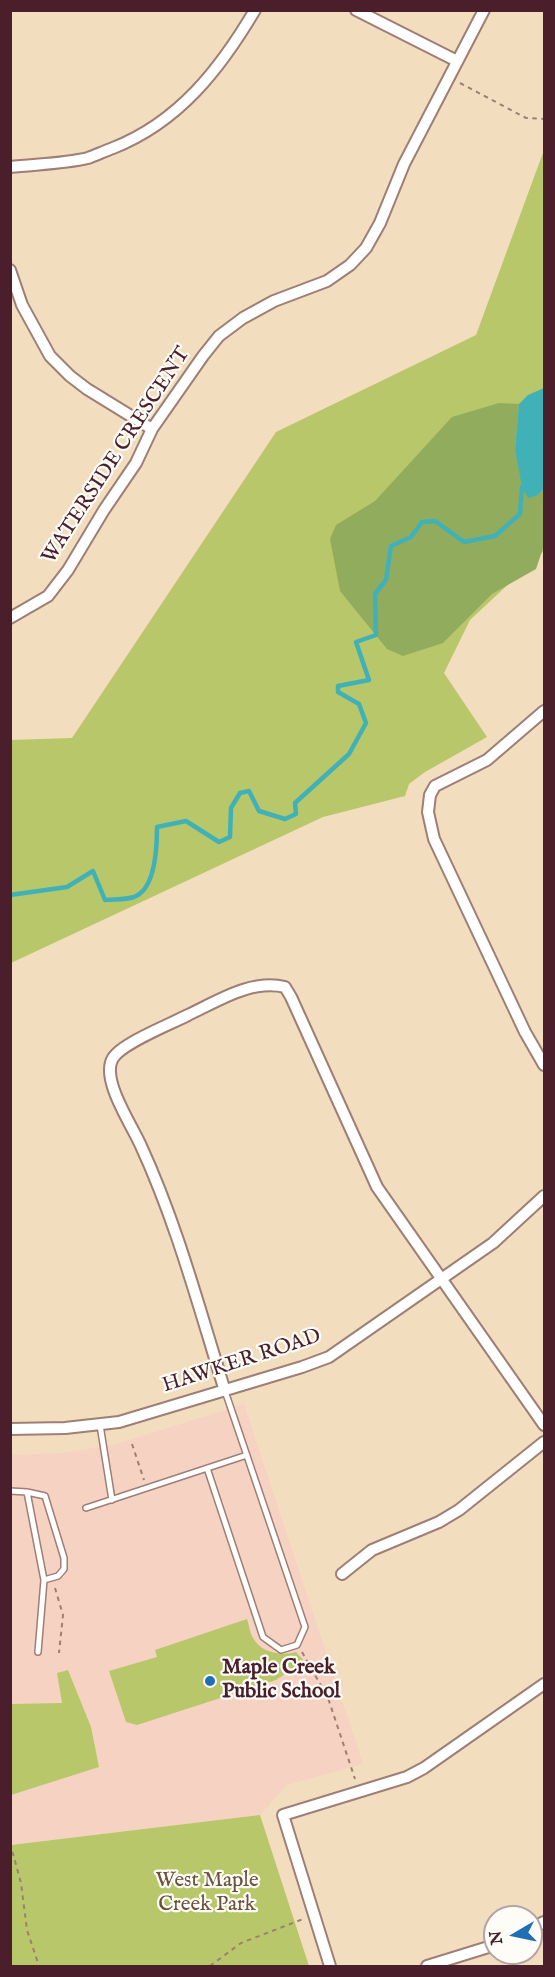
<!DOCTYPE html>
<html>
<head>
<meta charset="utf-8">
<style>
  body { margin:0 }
  #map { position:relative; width:555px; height:1977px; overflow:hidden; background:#f2debf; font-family:"IM FELL English",serif }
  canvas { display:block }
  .frame { position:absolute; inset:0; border:12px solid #4a1f2b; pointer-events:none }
  .north { position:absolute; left:483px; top:1905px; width:60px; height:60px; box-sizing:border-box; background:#fdfcf7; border:2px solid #b5a4a5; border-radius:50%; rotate:261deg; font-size:16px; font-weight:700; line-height:24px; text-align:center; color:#4a1f2b }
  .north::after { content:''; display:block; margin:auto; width:21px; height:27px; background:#1f6fb2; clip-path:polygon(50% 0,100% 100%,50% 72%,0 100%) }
</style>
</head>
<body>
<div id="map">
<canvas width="555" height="1977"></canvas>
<div class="frame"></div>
<div class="north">N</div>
</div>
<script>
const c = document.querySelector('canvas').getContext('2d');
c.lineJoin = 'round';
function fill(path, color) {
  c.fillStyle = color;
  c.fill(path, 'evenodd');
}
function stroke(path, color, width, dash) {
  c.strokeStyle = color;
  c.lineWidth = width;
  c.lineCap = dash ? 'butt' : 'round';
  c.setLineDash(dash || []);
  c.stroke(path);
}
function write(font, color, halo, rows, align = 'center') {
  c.font = font + ' "IM FELL English",serif';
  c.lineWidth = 4.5;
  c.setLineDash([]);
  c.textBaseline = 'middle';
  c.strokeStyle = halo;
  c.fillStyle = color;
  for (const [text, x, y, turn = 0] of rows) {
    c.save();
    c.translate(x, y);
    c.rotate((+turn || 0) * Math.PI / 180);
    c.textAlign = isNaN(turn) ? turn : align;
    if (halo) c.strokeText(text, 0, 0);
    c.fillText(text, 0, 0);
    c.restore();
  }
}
fill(new Path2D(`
  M244 1404 363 1764 287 1785 260 1815 11 1845V1455L60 1453 113 1445Z`), '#f6d2c3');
fill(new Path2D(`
  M544 150V551L470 620 444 673 487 737 425 772 409 784 405 796 323 817 11 963 10 740 72 738 276 432 476 335Z
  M247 1619C249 1625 250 1633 253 1638 261 1653 281 1656 296 1652L304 1661 276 1680 137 1725 126 1722 109 1671 157 1657 155 1650Z
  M68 1670 91 1727 99 1767 11 1795V1704L62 1703 57 1673Z
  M260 1815 309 1966H11V1845Z`), '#b8c769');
fill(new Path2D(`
  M499 403 519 404 515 449 538 495 544 489V545L536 569 492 594 443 643 403 656 387 649 340 591 330 539 336 525 375 501 452 417Z`), '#92ac5d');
fill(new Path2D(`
  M544 388V489L538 495 528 498 522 487 515 449 519 404 528 395Z`), '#41b1b8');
stroke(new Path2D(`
  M10 895 67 887 93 871 105 900C114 899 125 900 134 897 156 889 157 845 157 827L186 821 219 842 230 837 231 808 240 793 249 791 259 811 285 819 296 814 295 803 349 754 366 723 359 704 338 692V686L369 680 356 642 376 635 375 594 386 580 391 546 411 537 422 522 435 521 464 542 495 536 520 514 522 487`), '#41b1b8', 4.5);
const lane = new Path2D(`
  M100 1425 112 1500
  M207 1468 263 1637 281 1650 297 1645 305 1627 225 1391
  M10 1491 27 1492 44 1580 38 1652
  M27 1492 45 1496 64 1558V1569L58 1576 44 1580
  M86 1508 247 1455`);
const street = new Path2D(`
  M356 10 457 61
  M10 167C36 164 63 164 88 158 96 155 105 151 113 148 179 122 220 69 255 10
  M10 270 22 305 50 356 70 376 87 389 152 429
  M10 618 48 596 68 570 104 510 136 463 152 429 203 356 219 336 243 318 274 301 327 281 350 265 366 248 380 223 404 164 484 10
  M544 711 487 760 435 786 430 795 428 812 434 839 525 1032 544 1065
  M225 1391C199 1308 177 1224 141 1146 132 1125 100 1079 113 1058 122 1043 171 1024 188 1015 218 1001 251 979 285 987L291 997 377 1187 544 1425
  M10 1429 65 1428 119 1422 302 1367 329 1357 493 1243 544 1196
  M342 1574 372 1550 439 1522 459 1510 544 1442
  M531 1929 544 1922
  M330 1966 283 1815 407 1777 424 1768 544 1684
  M427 1966 495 1945`);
stroke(lane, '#9e7e75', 8);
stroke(street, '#9e7e75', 14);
stroke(new Path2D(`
  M460 83 526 118 544 119
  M132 1444 144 1480
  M55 1588 63 1615 59 1653
  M302 1652 328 1698 355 1779
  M10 1843 21 1883 27 1930 39 1966
  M210 1966 241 1943 303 1919`), '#9e7e75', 2, [4.5, 4.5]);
stroke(lane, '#fff', 5);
stroke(street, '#fff', 10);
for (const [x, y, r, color] of [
  [210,1681,6,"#1f6fb2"]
]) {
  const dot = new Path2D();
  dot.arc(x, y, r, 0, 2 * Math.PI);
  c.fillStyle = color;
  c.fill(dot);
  stroke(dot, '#fdfcf7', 2);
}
write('21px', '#4a1f2b', '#fdfcf7', [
  ["WATERSIDE CRESCENT",117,456,-57],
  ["HAWKER ROAD",242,1362,-18]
]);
write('bold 21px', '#4a1f2b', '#fdfcf7', [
  ["Maple Creek",222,1669],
  ["Public School",222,1693]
], 'left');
write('21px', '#6b513e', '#fdfcf7', [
  ["West Maple",207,1882],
  ["Creek Park",207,1906]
]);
</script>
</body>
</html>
